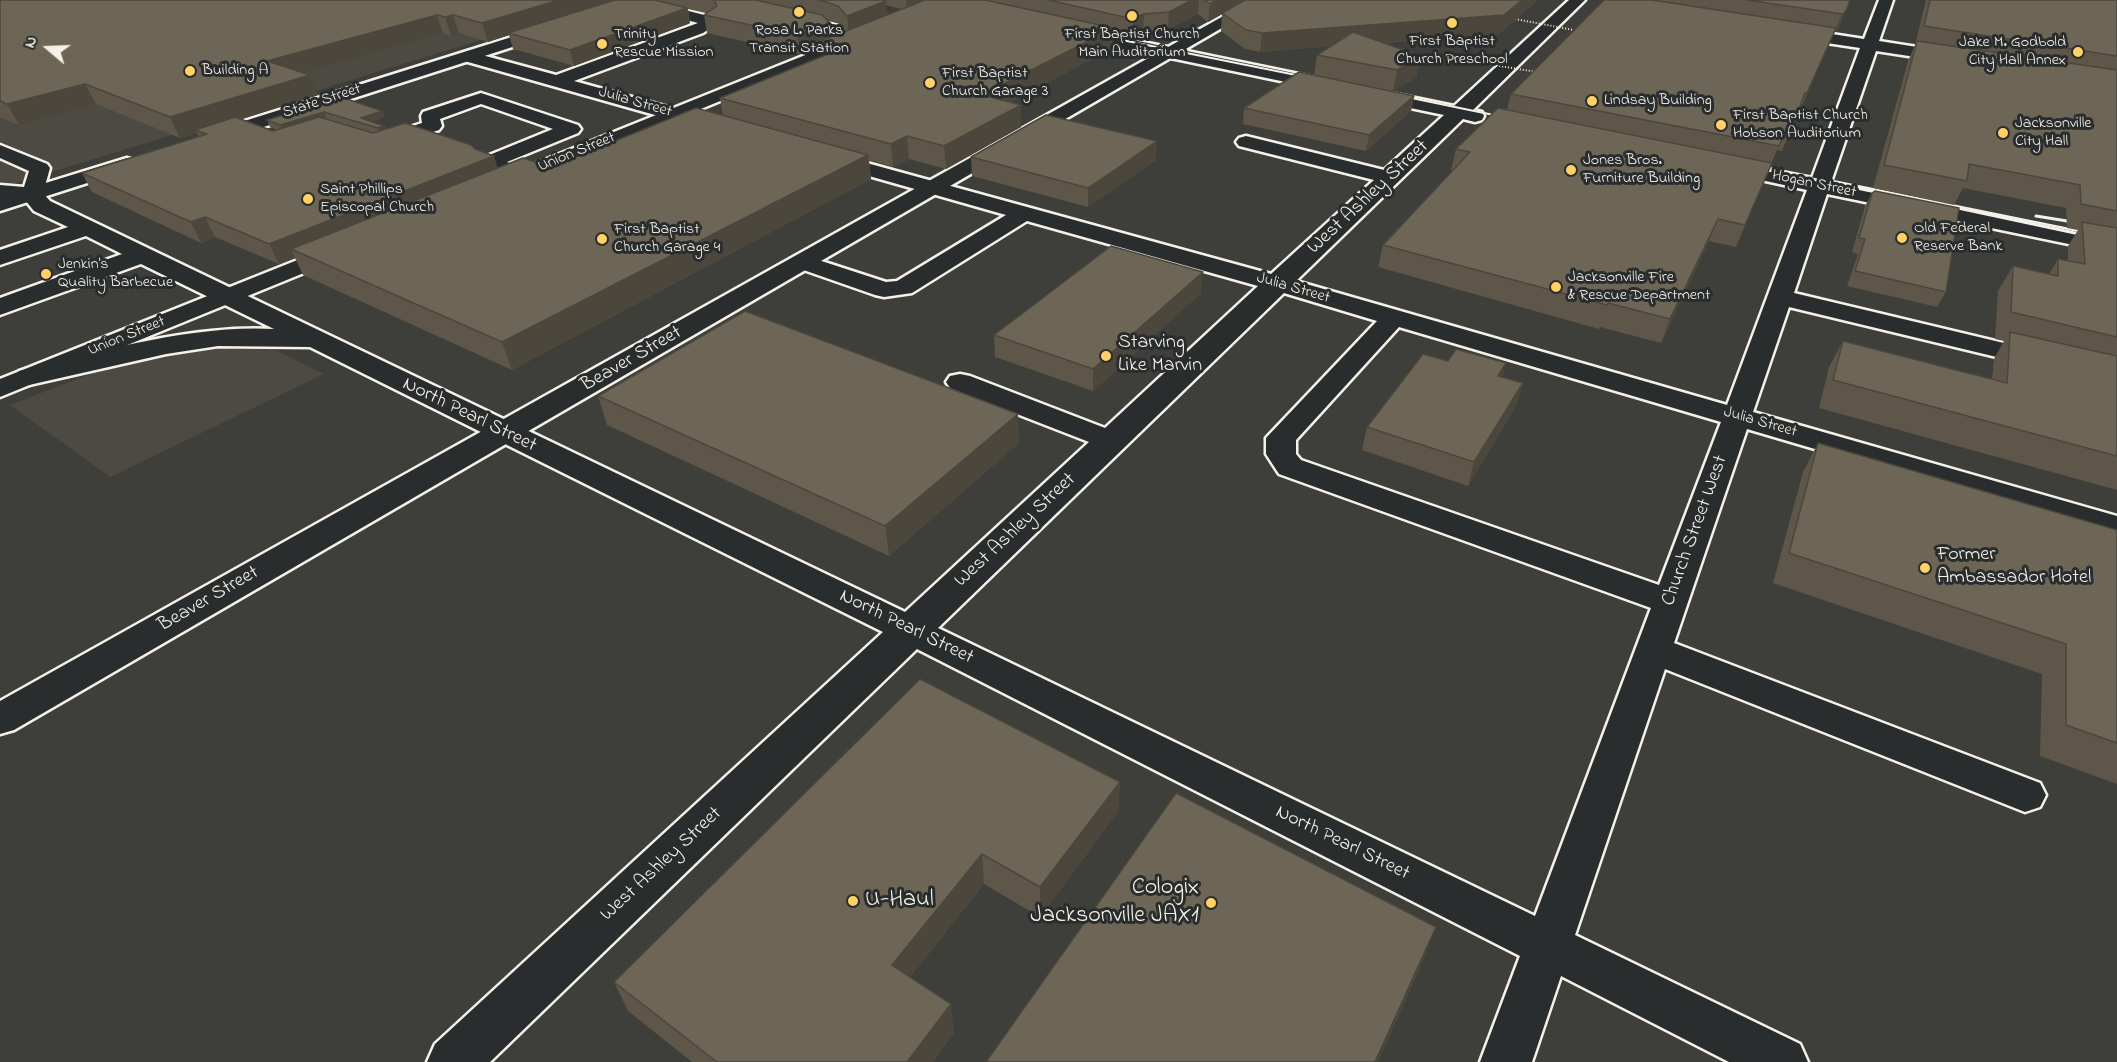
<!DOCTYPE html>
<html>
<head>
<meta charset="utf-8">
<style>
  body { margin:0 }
  #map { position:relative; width:2117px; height:1062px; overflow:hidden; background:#3e3e3a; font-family:"Indie Flower",sans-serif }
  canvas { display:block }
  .north { position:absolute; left:18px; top:18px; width:60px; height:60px; -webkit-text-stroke:4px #2a2d2e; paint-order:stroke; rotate:289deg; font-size:16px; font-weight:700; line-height:24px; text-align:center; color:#f4f1e8 }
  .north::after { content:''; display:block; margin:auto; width:21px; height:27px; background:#f4f1e8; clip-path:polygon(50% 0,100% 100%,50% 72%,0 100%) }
</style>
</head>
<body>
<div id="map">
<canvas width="2117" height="1062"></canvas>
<div class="north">N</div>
</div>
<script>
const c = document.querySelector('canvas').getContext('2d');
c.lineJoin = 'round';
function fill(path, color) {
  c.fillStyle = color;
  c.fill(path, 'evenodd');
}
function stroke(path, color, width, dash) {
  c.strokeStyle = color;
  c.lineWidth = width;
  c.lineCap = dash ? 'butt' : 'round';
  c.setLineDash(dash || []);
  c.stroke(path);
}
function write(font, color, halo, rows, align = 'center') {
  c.font = font + ' "Indie Flower",sans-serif';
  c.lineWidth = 6;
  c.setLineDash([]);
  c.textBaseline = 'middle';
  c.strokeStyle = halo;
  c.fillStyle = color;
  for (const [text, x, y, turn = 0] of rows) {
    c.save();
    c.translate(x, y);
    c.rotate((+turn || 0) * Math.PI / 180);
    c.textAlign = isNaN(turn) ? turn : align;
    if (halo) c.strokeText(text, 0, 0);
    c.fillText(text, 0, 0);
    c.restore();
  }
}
fill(new Path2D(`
  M0 0H611L0 188Z
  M237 345 272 348 324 374 110 477 10 405 103 369 148 356 194 346Z`), '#4c4a42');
const minor = new Path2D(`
  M646 0 716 18 718 23 703 33 574 81 715 120 718 124 715 128H701L461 60 459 56 467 51 556 75 698 23 641 8 638 5Z
  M1569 0H1585L1473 110 1482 112 1484 116 1482 120 1475 122 1463 119 1296 281 1727 405 1807 190 1715 170 1712 166 1715 162 1722 160 1812 178 1860 48 1787 37 1779 32 1787 27 1864 39 1879 0H1893L1879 41 1955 53 1961 54 1963 58 1961 62 1955 63 1876 51 1831 182 2117 240V254L1827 194 1794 293 2117 370V386L1789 307 1753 412 2117 516V538L1747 429 1674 643 2040 783 2046 795 2040 807 2025 812 1665 669 1575 935 1800 1044 1808 1062H1729L1561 976 1532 1062H1480L1520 956 917 649 490 1062H427L435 1044 883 632 310 347 218 346 166 354 29 385 19 383 15 377 19 371C96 352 195 324 274 329L141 264 0 315V298L122 254 86 236 0 265V250L68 227 34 211 25 200 0 197V185L24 187 29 171 0 158V145L47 164 50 168 43 193 50 201 905 612 1089 442 950 388 946 382 950 376 960 374 970 376 1105 428 1258 286 1027 221 912 293 884 297 875 295 795 267 791 262 795 257 803 255 886 282 897 281 1006 215 820 162 817 158 820 154H834L1271 274 1374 180 1239 146 1236 142 1239 138 1246 136 1384 170 1444 115 1070 37 1064 35 1062 32 1064 29 1070 27 1454 106ZM1284 293 1377 321 1266 438V454L1279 474 1651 608 1535 916 938 628ZM1399 327 1721 422 1659 585 1301 460 1296 454V440Z
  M787 13 838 26 855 44 853 47H841L826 32 781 21 779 18Z
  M481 93 578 125 581 129 578 133 507 162 530 171 533 175 530 179 523 181 516 179 482 166 479 162 482 158 553 129 481 104 440 119 442 126 439 130 381 149 374 147 371 143 374 139 422 123 421 116 423 112Z`);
const major = new Path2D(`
  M1252 0H1270L14 730 0 734V701Z
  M553 24 561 29 559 32 217 142H203L200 138 203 134Z
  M865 31 873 36 871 39 511 187 504 189 497 187 493 183 497 179Z
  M127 158 134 160 137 164 134 168 0 211V197Z
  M340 243 348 245 352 250 348 255 0 397V379Z`);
stroke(minor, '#f4f1e8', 5);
stroke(major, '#f4f1e8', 5);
fill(minor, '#2a2d2e');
fill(major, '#2a2d2e');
stroke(new Path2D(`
  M1097 35 1311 78
  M1397 95 1508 118`), '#f4f1e8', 2);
stroke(new Path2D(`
  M1753 167 1891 195
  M1944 205 2117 242
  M2036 216 2117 229`), '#f4f1e8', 3);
stroke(new Path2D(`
  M1515 19 1579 31
  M1431 55 1537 72`), '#f4f1e8', 2, [1, 2]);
fill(new Path2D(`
  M0 0H1538L1499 34 1383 43 1417 77 1393 91 1414 96 1411 111 1366 151 1243 124 1244 108 1314 76 1317 55 1330 46 1260 52 1245 49 1221 31 1222 14 1208 22 1198 14 1168 30 1143 32 1132 38 1114 33 1113 48 1011 102 1021 105V127L946 169 909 159 893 167 869 160 871 179 512 370 303 275 295 258 279 264 215 237 201 243 92 192 82 173 199 137 197 133 180 138 96 104 19 125 0 117ZM886 5 901 9 887 15ZM688 9 706 13 704 15 707 33 800 54 823 45 825 55 720 98 723 116 551 167 498 168 475 149 386 129 384 126 372 122 385 117 382 111 341 97 267 120 270 127 277 130 273 131 241 119 318 95 304 73 443 33 451 36 459 33 488 42 509 35 513 49 574 66 690 23ZM826 19 840 24 846 31 832 37 830 23ZM325 119H327L374 133Z
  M1604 0H1850L1838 29 1833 33 1799 113H1797L1782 151 1777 150 1736 247 1709 241 1661 343 1600 327 1599 329 1378 267 1383 245 1454 170H1451L1456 149 1507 110 1511 94Z
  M1926 0H2117V490L1819 408 1829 367 1843 341 1992 379 1994 359 2004 341 1995 339 1998 291 2013 266 2049 274 2058 259 2068 261V246L2078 230 2067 228 2066 208 1963 188 1954 205 1873 188 1908 61 1915 45Z
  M971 157 1156 160 1088 207 972 176Z
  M1872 193 1946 292 1937 307 1847 286 1858 254 1852 252 1865 206Z
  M1201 293 1093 391 995 357 994 335Z
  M1502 377 1523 383 1516 406 1468 486 1362 450 1367 427Z
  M598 396 1019 443 889 556 607 425Z
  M1818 443 2117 530V784L2040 756 2042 674 1773 583 1803 472Z
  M1120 782 1118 812 1040 917 984 884 910 977 954 1033 933 1062H692L628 1011 614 982Z`), '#5e5749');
fill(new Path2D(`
  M559 0H622L508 33 509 35 488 42 482 23Z
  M906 0H935L907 11Z
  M1192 0H1199L1198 14 1168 30 1169 12Z
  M1217 0H1247L1208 22 1210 4Z
  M1522 0H1538L1499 34 1260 52 1262 33Z
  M886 1 888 19 849 35 847 16Z
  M687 8 690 23 574 66 570 50Z
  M1846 11 1838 29 1834 33 1842 14Z
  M1144 14 1143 32 1132 38 1133 19Z
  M437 15 443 33 276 81 267 61Z
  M453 15 459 33 451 36 445 17Z
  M830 23 832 41 823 40V45L800 54 797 35Z
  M1114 28 1113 48 983 117 982 95Z
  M1421 56 1417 77 1393 91 1397 70Z
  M310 75 318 95 201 132 195 130 197 133 180 138 170 117Z
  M85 84 96 104 19 125 7 104Z
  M1414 96 1411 111 1366 151 1369 135Z
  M1021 105V127L946 169 944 146Z
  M382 111 385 117 365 124 361 118Z
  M324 112 327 119 283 132 280 125Z
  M384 126 387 133 381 135 378 128Z
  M907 136 909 159 893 167 891 144Z
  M1157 141 1156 160 1088 207V188Z
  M868 155 871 179 512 370 502 342Z
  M494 156 500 175 291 249 295 258 279 264 269 244Z
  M205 217 215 237 201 243 191 222Z
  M1718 219 1709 241 1661 343 1670 319Z
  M1203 272 1201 293 1093 391V369Z
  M1506 363 1500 386 1498 376Z
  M1523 383 1516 406 1468 486 1474 462Z
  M1018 414 1019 443 889 556 885 526Z
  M1120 782 1118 812 1040 917V887Z
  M982 854 984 884 897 994 892 965Z
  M1436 927 1420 969 1378 1062H1375Z
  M951 1004 954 1033 933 1062H907Z`), '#4c473c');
const building = new Path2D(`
  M0 0H559L482 23 453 15 445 17 437 15 267 61 310 75 170 117 85 84 7 104 0 101Z
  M615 0H655L687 8 570 50 508 33Z
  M714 0H755L814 13 822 15 830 23 797 35 704 15 717 6Z
  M818 0H882L886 1 847 16 838 6 826 2Z
  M925 0H985L1114 28 982 95 1021 105 944 146 907 136 891 144 720 98 848 46 823 40Z
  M1048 0H1192L1169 12 1144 14 1133 19Z
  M1204 0H1217L1210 4Z
  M1245 0H1522L1504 15 1262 33 1246 30 1222 13Z
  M1604 0H1652L1836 28 1807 93H1805L1791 130 1786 129 1779 146 1511 94Z
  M1747 0H1850L1846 11 1842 14Z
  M1930 0H2117V56L1924 26Z
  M1353 32 1421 56 1397 70 1317 55Z
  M1917 41 2117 70V211L2081 204 2080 185 1969 164 1967 181 1884 165Z
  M1299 72 1414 96 1369 135 1244 108Z
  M341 97 382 111 361 118 384 126 378 128 324 112 280 125 267 120Z
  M696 108 868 155 502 342 291 249 523 158 551 167Z
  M1498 108 1772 163 1745 225 1718 219 1670 319 1608 303 1607 305 1383 245 1470 152 1456 149Z
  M1046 115 1157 141 1088 188 971 157Z
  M235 117 273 131 319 117 373 133 405 123 471 145 475 149 494 156 269 244 205 217 191 222 82 173 207 134 195 130Z
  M1875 191 1959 208 1946 292 1855 271 1865 239 1859 238 1872 193Z
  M2082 222 2117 228V337L2011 312 2013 266 2058 276V259L2085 264Z
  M1111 246 1203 272 1093 369 994 335Z
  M745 311 1018 414 885 526 598 396Z
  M2010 332 2117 356V456L1833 380 1843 341 2007 383Z
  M1456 349 1506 363 1498 376 1523 383 1474 462 1367 427 1423 354 1448 361Z
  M1818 443 2117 530V743L2066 725V644L1789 553Z
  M920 679 1120 782 1040 887 982 854 892 965 951 1004 907 1062H717L614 982Z
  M1176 793 1436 927 1375 1062H986Z`);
fill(building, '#6d6555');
stroke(building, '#4c473c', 1.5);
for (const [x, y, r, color] of [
  [799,12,6,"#ffd166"],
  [1132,16,6,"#ffd166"],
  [1452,23,6,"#ffd166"],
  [602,44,6,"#ffd166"],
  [2078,52,6,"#ffd166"],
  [190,71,6,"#ffd166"],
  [930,83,6,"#ffd166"],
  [1592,101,6,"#ffd166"],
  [1721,125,6,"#ffd166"],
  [2003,133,6,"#ffd166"],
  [1571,170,6,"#ffd166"],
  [308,199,6,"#ffd166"],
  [1902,238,6,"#ffd166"],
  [602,239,6,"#ffd166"],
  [46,274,6,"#ffd166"],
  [1556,287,6,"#ffd166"],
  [1106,356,6,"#ffd166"],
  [1925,568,6,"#ffd166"],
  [853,901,6,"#ffd166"],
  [1211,903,6,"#ffd166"]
]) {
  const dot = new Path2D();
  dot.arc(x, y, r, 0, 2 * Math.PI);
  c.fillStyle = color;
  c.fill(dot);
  stroke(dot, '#2a2d2e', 2);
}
write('16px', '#f4f1e8', '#2a2d2e', [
  ["Rosa L. Parks",799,31,"center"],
  ["Transit Station",799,49,"center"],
  ["Trinity",614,35],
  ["Rescue Mission",614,53],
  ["First Baptist Church",1132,35,"center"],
  ["Main Auditorium",1132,53,"center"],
  ["First Baptist",1452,42,"center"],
  ["Church Preschool",1452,60,"center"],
  ["Jake M. Godbold",2066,43,"right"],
  ["City Hall Annex",2066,61,"right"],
  ["Building A",202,71],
  ["First Baptist",942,74],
  ["Church Garage 3",942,92],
  ["Lindsay Building",1604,101],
  ["First Baptist Church",1733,116],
  ["Hobson Auditorium",1733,134],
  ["Jacksonville",2015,124],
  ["City Hall",2015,142],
  ["Jones Bros.",1583,161],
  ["Furniture Building",1583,179],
  ["Saint Phillips",320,190],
  ["Episcopal Church",320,208],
  ["Old Federal",1914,229],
  ["Reserve Bank",1914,247],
  ["First Baptist",614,230],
  ["Church Garage 4",614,248],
  ["Jenkin's",58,265],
  ["Quality Barbecue",58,283],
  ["Jacksonville Fire",1568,278],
  ["& Rescue Department",1568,296]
], 'left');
write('16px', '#f4f1e8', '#2a2d2e', [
  ["State Street",322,102,-18],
  ["Julia Street",635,103,16],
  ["Union Street",577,153,-22],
  ["Hogan Street",1814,185,12],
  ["Julia Street",1293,289,16],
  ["Union Street",127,337,-22],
  ["Julia Street",1760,423,16]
]);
write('20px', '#f4f1e8', '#2a2d2e', [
  ["West Ashley Street",1369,198,-43],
  ["Beaver Street",632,360,-30],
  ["North Pearl Street",469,416,26],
  ["West Ashley Street",1016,531,-43],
  ["Church Street West",1696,531,-70],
  ["Beaver Street",209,600,-30],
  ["North Pearl Street",906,628,26],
  ["North Pearl Street",1342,844,26],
  ["West Ashley Street",662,865,-43]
]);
write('20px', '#f4f1e8', '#2a2d2e', [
  ["Starving",1118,344],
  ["Like Marvin",1118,367],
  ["Former",1937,556],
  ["Ambassador Hotel",1937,579]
], 'left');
write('24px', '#f4f1e8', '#2a2d2e', [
  ["Cologix",1199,889],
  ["Jacksonville JAX1",1199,917],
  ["U-Haul",865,901,"left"]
], 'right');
</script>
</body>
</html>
